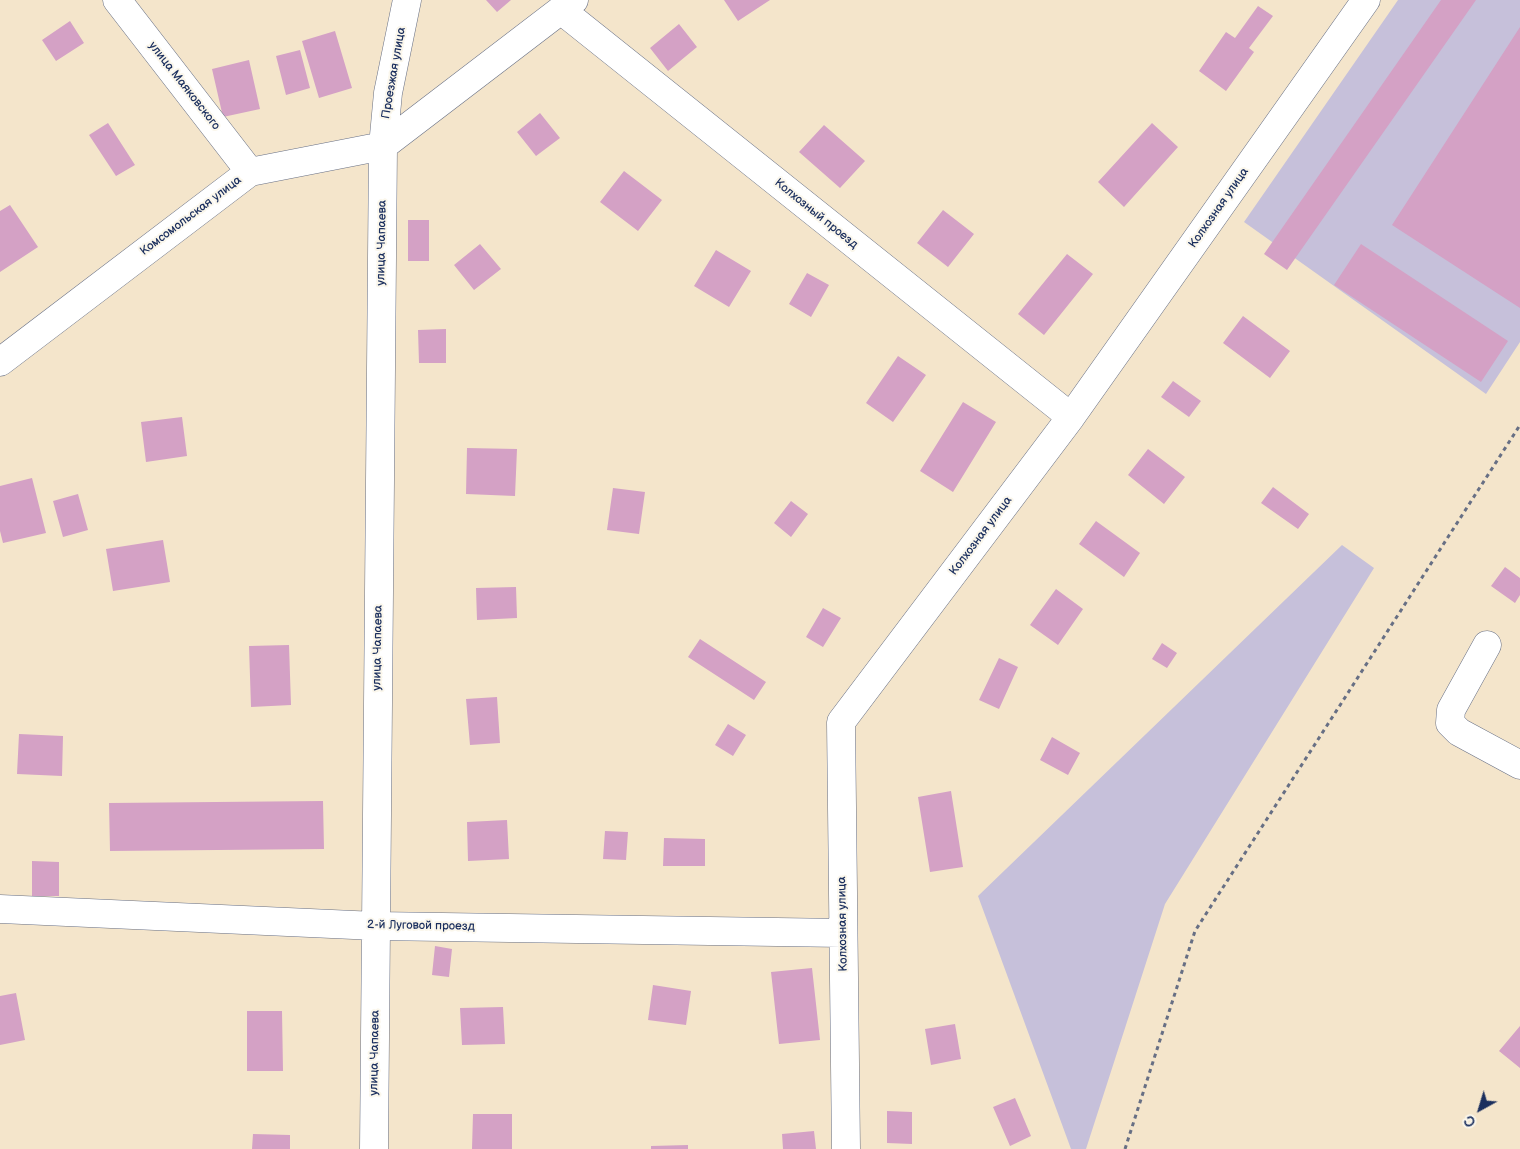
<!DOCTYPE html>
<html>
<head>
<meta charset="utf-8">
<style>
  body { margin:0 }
  #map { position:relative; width:1520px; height:1149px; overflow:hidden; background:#f4e5cb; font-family:"Balsamiq Sans",sans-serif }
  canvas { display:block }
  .north { position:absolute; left:1455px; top:1084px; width:50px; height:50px; -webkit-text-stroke:4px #fbf7ec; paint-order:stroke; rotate:219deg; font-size:14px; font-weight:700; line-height:20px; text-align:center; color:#1b2f5e }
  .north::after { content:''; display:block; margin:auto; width:18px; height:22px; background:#1b2f5e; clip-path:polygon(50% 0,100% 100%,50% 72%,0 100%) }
</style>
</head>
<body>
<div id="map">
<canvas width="1520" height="1149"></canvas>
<div class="north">С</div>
</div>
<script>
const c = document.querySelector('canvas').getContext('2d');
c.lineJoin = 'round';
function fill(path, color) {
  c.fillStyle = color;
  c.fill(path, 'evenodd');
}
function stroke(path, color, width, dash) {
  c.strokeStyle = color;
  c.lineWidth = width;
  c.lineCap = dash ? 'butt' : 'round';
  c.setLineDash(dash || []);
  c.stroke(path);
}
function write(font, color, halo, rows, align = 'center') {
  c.font = font + ' "Balsamiq Sans",sans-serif';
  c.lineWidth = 4;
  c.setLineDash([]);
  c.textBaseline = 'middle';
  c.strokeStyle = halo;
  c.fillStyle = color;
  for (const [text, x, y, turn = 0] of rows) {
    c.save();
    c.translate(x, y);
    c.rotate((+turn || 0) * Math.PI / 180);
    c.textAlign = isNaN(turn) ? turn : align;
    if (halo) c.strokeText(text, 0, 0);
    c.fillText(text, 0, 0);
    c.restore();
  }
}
fill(new Path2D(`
  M1398 0H1520V342L1486 394 1244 222Z
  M1342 545 1374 568 1165 904 1086 1149H1071L978 896Z`), '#c6c0da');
fill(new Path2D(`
  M486 0H511L497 12Z
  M724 0H770L738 21Z
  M1441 0H1476L1287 270 1264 254Z
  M1258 6 1273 16 1249 48 1254 52 1226 91 1199 71 1226 32 1235 38Z
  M70 21 84 43 56 61 42 40Z
  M679 24 697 47 668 71 650 48Z
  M1520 27V308L1392 225Z
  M335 31 352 88 319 98 302 41Z
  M300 50 310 88 286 95 276 56Z
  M249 60 260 109 223 117 212 69Z
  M540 113 560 138 536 156 517 132Z
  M108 123 135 165 116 176 89 135Z
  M1152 123 1178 147 1124 207 1098 182Z
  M824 125 865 161 840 188 799 152Z
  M624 171 662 200 638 231 600 202Z
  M10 205 38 247 0 272V211Z
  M943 210 974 234 948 267 917 243Z
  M408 220H429V261H408Z
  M480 244 501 269 474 290 454 265Z
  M1361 244 1508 341 1481 382 1334 285Z
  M716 250 751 271 729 307 694 286Z
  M1067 254 1093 274 1044 335 1018 314Z
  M807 273 829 285 811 317 789 304Z
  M1243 316 1290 351 1270 378 1223 343Z
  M446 329V363H419L418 330Z
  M898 356 926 375 893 422 866 403Z
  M1173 381 1201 401 1189 417 1161 397Z
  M963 402 996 422 953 492 920 471Z
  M182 417 187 456 146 462 141 422Z
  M467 448 517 449 515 496 466 494Z
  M1148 449 1185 477 1164 504 1128 475Z
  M32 478 46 533 3 543 0 531V486Z
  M1273 487 1309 514 1298 529 1261 503Z
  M613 488 645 492 639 534 607 530Z
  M78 494 88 530 63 537 53 501Z
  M791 501 808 514 791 537 774 523Z
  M1096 521 1140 553 1124 577 1079 544Z
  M163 540 170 582 113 591 106 549Z
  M1505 567 1520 578V595L1515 603 1491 586Z
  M516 587 517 618 477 620 476 588Z
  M1056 589 1083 609 1058 645 1030 625Z
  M823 608 841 618 823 647 806 637Z
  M700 639 766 682 754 700 688 657Z
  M1162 643 1177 653 1167 668 1152 659Z
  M289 645 291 705 251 707 249 646Z
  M999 658 1018 667 999 709 979 700Z
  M497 697 500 743 470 745 466 699Z
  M728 724 746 735 733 756 715 745Z
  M19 734 63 736 62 776 17 774Z
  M1052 737 1080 753 1068 775 1040 760Z
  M951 791 963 867 930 872 918 797Z
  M323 801 324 849 110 851 109 803Z
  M507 820 509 859 468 861 467 822Z
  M605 831 628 832 626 860 603 859Z
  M664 838 705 839V866H663Z
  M32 861 59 862V896H32Z
  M435 946 452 949 449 977 432 975Z
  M812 968 820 1040 779 1044 771 972Z
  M653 985 691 991 686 1025 648 1020Z
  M16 993 25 1040 0 1045V996Z
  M503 1007 505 1044 462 1045 460 1008Z
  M247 1011H282L283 1071H247Z
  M955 1024 961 1059 931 1065 925 1029Z
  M1520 1026V1068L1499 1051Z
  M1015 1098 1031 1136 1010 1146 993 1107Z
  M887 1111 912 1112V1144L887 1143Z
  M473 1114H512V1149H472Z
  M814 1131 816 1149H783L782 1134Z
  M253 1134 290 1135V1149H252Z
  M688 1145V1149H651V1146Z`), '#d4a1c5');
const minor = new Path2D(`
  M117 0 250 172
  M561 10 1071 417
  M0 362 250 172 383 146 574 0
  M1487 645 1451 710 1450 723 1459 732 1520 765
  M0 909 376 926 843 933
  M374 1149 383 146 388 93 407 0
  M846 1149 841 722 1071 417 1366 0`);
stroke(minor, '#676f84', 29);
stroke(new Path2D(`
  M1125 1149 1195 931 1520 425`), '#676f84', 3, [4, 4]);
stroke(minor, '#fff', 28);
write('12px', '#1b2f5e', '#fbf7ec', [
  ["Проезжая улица",394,73,-80],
  ["улица Маяковского",184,86,52],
  ["Колхозная улица",1219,208,-55],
  ["Колхозный проезд",816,214,39],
  ["Комсомольская улица",191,216,-37],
  ["улица Чапаева",382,243,-89],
  ["Колхозная улица",981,536,-53],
  ["улица Чапаева",378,648,-89],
  ["Колхозная улица",843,924,-91],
  ["2-й Луговой проезд",421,926,1],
  ["улица Чапаева",375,1053,-89]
]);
</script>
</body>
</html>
